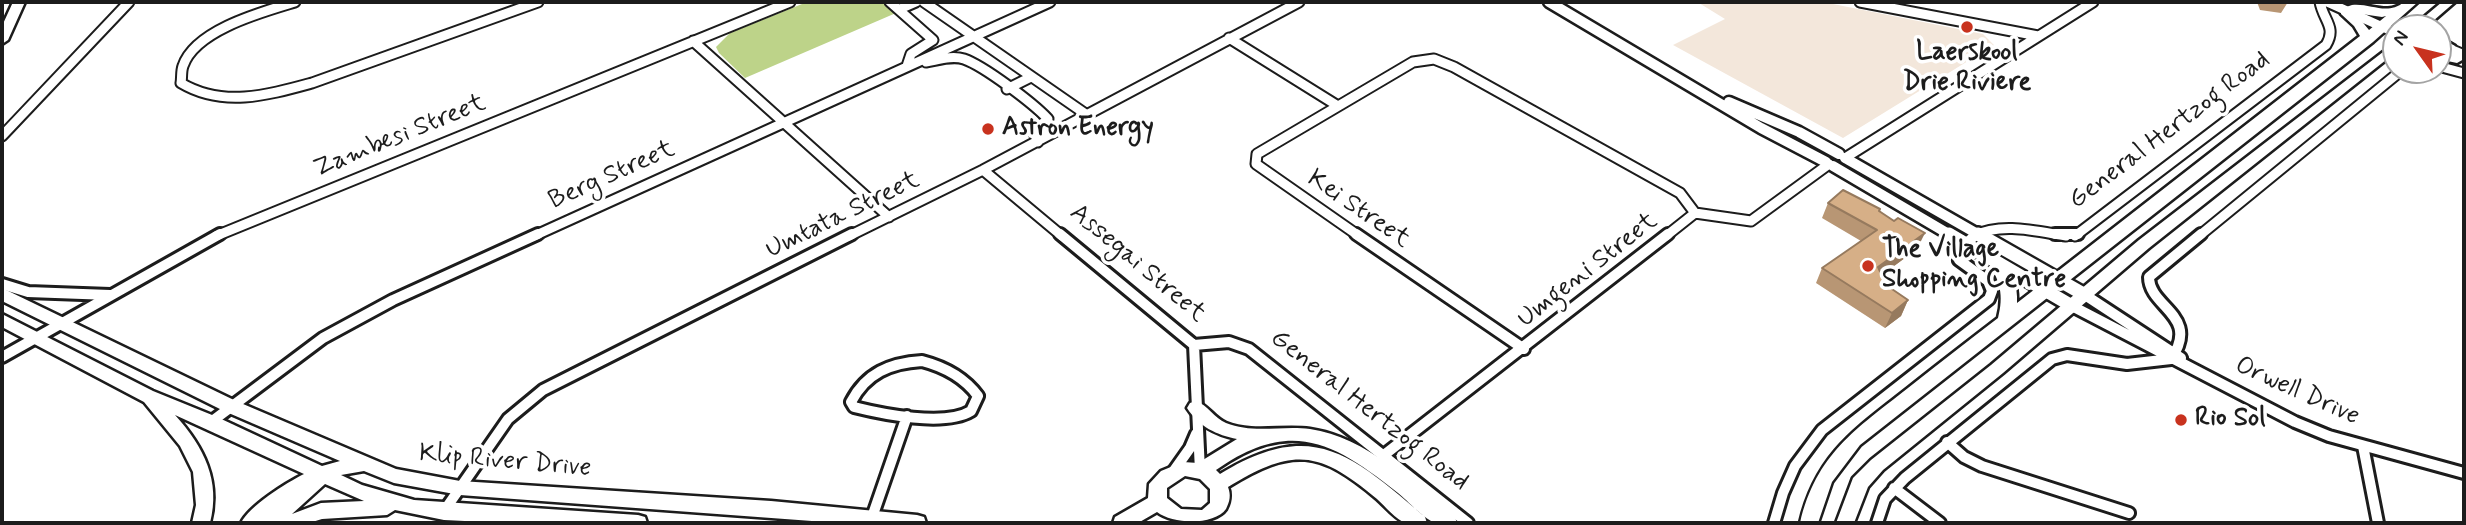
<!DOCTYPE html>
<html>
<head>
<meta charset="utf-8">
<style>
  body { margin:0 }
  #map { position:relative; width:2466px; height:525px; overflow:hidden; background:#fff; font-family:Mynerve,sans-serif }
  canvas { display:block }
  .frame { position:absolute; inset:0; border:4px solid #1c1c1c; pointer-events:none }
  .north { position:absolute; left:2382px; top:14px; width:70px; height:70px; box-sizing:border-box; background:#fff; border:2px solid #a4a4a4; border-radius:50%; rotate:304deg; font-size:19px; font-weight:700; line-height:28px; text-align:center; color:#1c1c1c }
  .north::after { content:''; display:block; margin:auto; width:24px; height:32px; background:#c8321e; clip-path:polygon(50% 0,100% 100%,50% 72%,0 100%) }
</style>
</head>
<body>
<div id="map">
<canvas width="2466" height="525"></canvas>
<div class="frame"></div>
<div class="north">N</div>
</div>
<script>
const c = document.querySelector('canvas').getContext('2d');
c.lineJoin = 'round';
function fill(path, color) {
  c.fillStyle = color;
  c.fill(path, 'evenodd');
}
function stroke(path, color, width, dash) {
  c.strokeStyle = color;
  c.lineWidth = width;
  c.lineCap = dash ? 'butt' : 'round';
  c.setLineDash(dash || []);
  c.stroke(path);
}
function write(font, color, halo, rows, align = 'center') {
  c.font = font + ' Mynerve,sans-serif';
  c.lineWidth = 7;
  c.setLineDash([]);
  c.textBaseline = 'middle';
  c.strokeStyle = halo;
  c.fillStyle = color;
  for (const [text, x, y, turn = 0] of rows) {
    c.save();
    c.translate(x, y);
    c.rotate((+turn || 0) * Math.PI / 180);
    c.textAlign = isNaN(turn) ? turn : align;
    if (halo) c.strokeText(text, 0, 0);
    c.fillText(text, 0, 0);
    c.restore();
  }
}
fill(new Path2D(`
  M1702 2H1823L1983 34 1994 45 1843 138 1673 45 1725 19 1699 3Z`), '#f3e7db');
fill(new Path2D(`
  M807 2H881L896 13 745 78 719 53 716 47 730 33Z`), '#bdd389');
const minorFar1 = new Path2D(`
  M295 2C262 12 195 30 183 66 181 71 182 78 181 83 223 108 268 95 312 83L538 2
  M890 2 933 40 911 54 907 66
  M924 2 1087 115
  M1860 2 2038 36
  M2327 2 2396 33
  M900 9 916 2
  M1229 38 1338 106
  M693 41 889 217
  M2438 44 2464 55
  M926 62C938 60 952 55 964 59 984 66 1033 103 1048 119L1033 131 1038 142
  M2438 66 2464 73
  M1007 89 1031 77
  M2 136 129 2
  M1845 158 2093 2
  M983 170 1062 236
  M216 236 790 2
  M534 236 1050 2
  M849 236 983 170 1299 2
  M1359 236 1256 164 1257 154 1413 62 1434 59 1454 67 1680 193 1695 213
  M1666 236 1695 213 1751 221 1829 164
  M1973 236C2002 222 2035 231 2066 236
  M2075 236 2326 45C2337 27 2323 20 2320 2
  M2199 236 2402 70`);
const minor = new Path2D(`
  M1060 234 1194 345 1200 471
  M1356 234 1524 349
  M2055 234H2078
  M2 284 28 292 110 295
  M2085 295 2181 358
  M2072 306 2295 422 2329 436 2464 473
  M1194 345 1229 342 1249 349 1468 523
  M2 357 220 234
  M922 361C945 367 964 377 978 396L971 411C945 427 882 414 854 407L851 402C866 373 890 363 922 361Z
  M211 422 323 338 393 300 538 234
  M1947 442 1964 457 1982 466 2129 513
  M2363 446 2378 523
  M1384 455 1668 234
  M1173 472 1190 448 1196 434
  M1894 488 1940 523
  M444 511 508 419 543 390 852 234
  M870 523 907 416
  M1774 523 1783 493 1795 466 1822 430 1989 299 1992 291 1988 281 1959 260 1964 245 1977 234
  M1877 523 1885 499 1905 478 2052 359 2067 355 2127 364 2171 359C2201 315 2149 308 2149 277L2201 234`);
const tertiaryFar1 = new Path2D(`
  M1549 2 1761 128 1826 162
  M1729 102 1799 132 1839 154
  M1845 158 1981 236
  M1833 166 1952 236`);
const tertiary = new Path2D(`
  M1949 234 2072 306
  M1978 234 2085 295`);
const primary = new Path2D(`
  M13 2H25L8 40 2 44V26Z
  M2404 2H2418L2373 42 1860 445 1832 482 1818 523H1800C1816 454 1856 429 1908 388 1938 364 1968 341 1998 318 2004 295 2000 281 1988 262L1990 258H2002C2012 272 2018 285 2017 303L2360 36 2354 26 2341 14V8C2344 8 2348 6 2352 5 2371 3 2387 16 2404 2ZM2355 13 2382 17 2386 16 2369 30Z
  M2442 2H2455L2425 28H2411Z
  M2438 36 2455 46V52H2445L2438 46Z
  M2396 42V52L2149 248 2003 373 1883 470 1868 487 1854 523H1836L1853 478 1871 460 1991 365 2139 240Z
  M2438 51 2462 56 2464 59 2457 63 2438 59Z
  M2 288 236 401 396 469 460 481 771 501 917 515 924 517 926 523H839L460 495 394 483 364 471 341 475 362 485 414 500 638 515 645 517 647 523H506L444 520 395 510 387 515 322 519 309 523H241C249 506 286 483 304 474L175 415C204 447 221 481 210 523H192L196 505 193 472 180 446 144 402 2 327V314L153 391 217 417 322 466 340 461 224 411 2 301ZM325 484 364 501 321 503 292 514Z
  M1196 401C1208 405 1214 418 1226 423 1253 434 1283 425 1310 429 1366 437 1413 484 1455 517L1457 523C1451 523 1442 525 1436 523 1426 521 1407 500 1398 493 1333 441 1290 418 1216 470L1220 474C1313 417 1352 455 1425 517L1427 523C1421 523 1411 525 1406 523 1396 520 1385 506 1377 499 1319 450 1293 447 1228 487 1231 495 1230 501 1226 509 1215 525 1174 525 1157 512L1138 523H1113L1115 517 1148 498 1149 484 1161 471 1183 462 1198 463 1237 439C1217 435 1199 427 1187 408L1190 403ZM1185 476 1200 479 1210 489V503L1202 510 1181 509 1167 498V488Z`);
stroke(minorFar1, '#1c1c1c', 13);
stroke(minor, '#1c1c1c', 16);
stroke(tertiaryFar1, '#1c1c1c', 15);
stroke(tertiary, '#1c1c1c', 18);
stroke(primary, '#1c1c1c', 5);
stroke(minorFar1, '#fff', 9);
stroke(minor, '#fff', 10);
stroke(tertiaryFar1, '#fff', 10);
stroke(tertiary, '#fff', 13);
fill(primary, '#fff');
fill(new Path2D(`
  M2257 2H2288L2281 13 2260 10Z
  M1828 203 1880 209V212L1917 249 1882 275 1886 285 1908 300 1901 316 1885 328 1816 283 1822 268 1861 241 1822 218Z`), '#b89674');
fill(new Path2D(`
  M1925 233 1917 249 1871 283 1878 267Z
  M1908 300 1901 316 1885 328 1892 313Z`), '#967a5e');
const building = new Path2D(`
  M1843 190 1880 209 1879 211 1894 221 1898 218 1925 233 1878 267 1886 285 1908 300 1892 313 1822 268 1877 230 1828 203Z`);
fill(building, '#d6af87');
stroke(building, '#967a5e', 2);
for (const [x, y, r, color] of [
  [1967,27,7,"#c8321e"],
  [988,129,7,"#c8321e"],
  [1868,266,7,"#c8321e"],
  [2181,420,7,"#c8321e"]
]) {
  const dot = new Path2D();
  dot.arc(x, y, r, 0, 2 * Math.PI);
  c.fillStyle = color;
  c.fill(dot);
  stroke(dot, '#fff', 2.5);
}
write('bold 26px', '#1c1c1c', '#fff', [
  ["Laerskool",1967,54,"center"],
  ["Drie Riviere",1967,84,"center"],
  ["Astron Energy",1002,129],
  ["The Village",1882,251],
  ["Shopping Centre",1882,281],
  ["Rio Sol",2195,420]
], 'left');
write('26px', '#1c1c1c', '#fff', [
  ["General Hertzog Road",2170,131,-37],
  ["Zambesi Street",400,137,-22],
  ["Berg Street",612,176,-24],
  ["Kei Street",1358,210,34],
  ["Umtata Street",843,216,-26],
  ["Assegai Street",1137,264,40],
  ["Umgeni Street",1588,271,-38],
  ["Orwell Drive",2297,392,24],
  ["General Hertzog Road",1369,411,38],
  ["Klip River Drive",505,462,5]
]);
</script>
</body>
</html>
